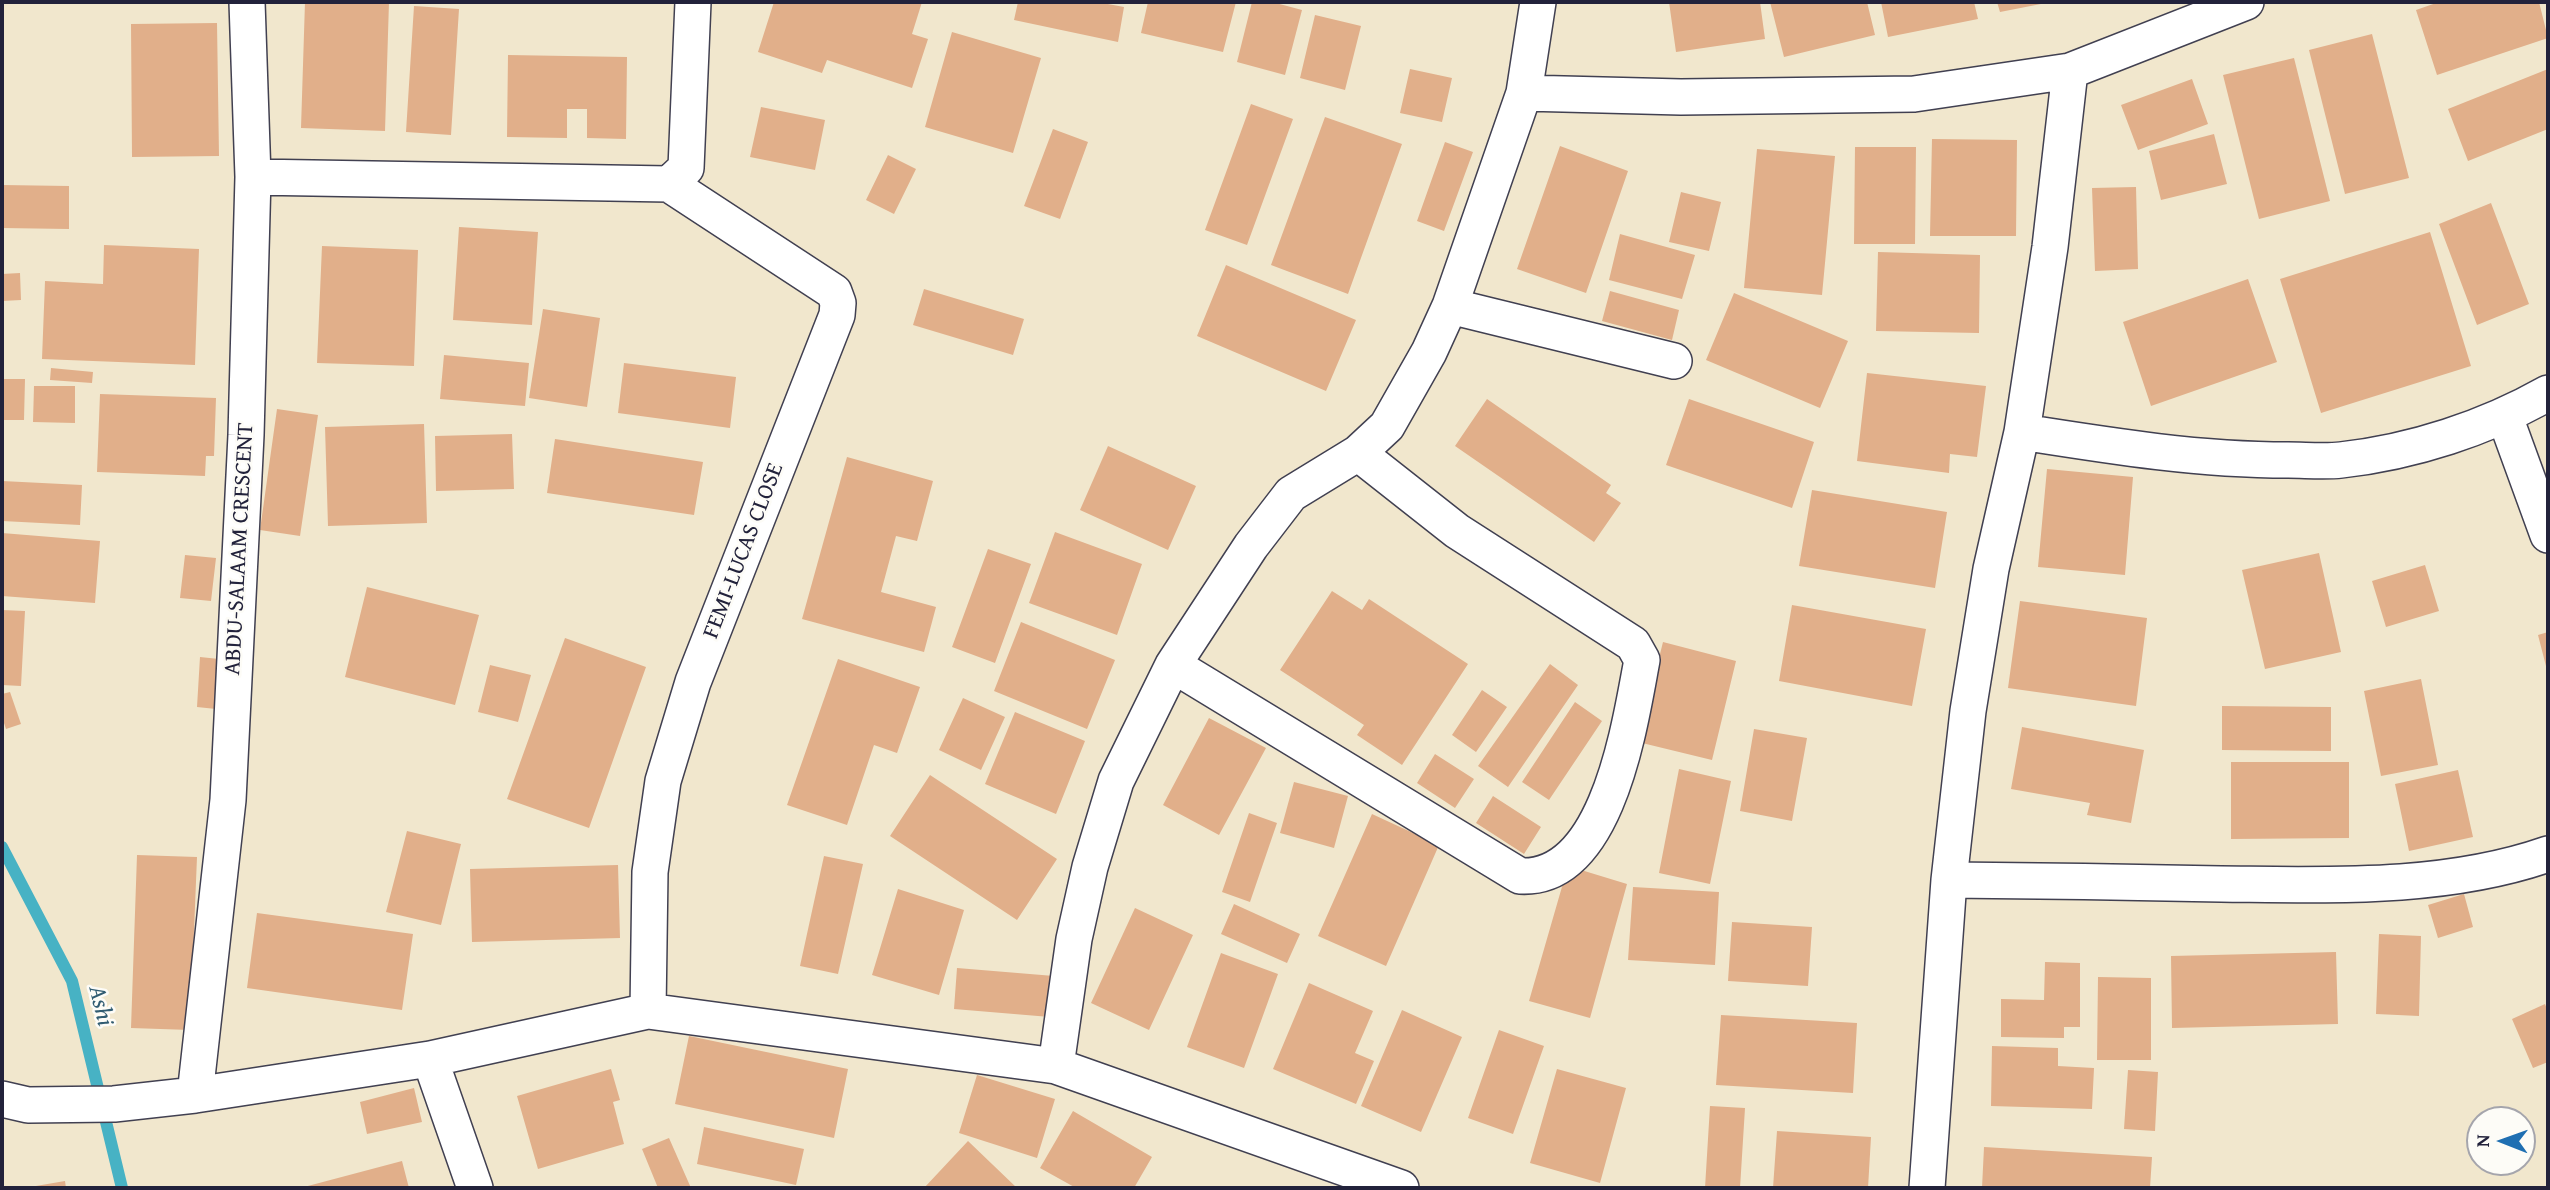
<!DOCTYPE html>
<html>
<head>
<meta charset="utf-8">
<style>
  body { margin:0 }
  #map { position:relative; width:2550px; height:1190px; overflow:hidden; background:#f1e7cd; font-family:"Gentium Book Plus",serif }
  canvas { display:block }
  .frame { position:absolute; inset:0; border:4px solid #22223b; pointer-events:none }
  .north { position:absolute; left:2466px; top:1106px; width:70px; height:70px; box-sizing:border-box; background:#fdfcf7; border:2px solid #a5a5ac; border-radius:50%; rotate:271deg; font-size:19px; font-weight:700; line-height:28px; text-align:center; color:#22223b }
  .north::after { content:''; display:block; margin:auto; width:24px; height:32px; background:#1f6fb2; clip-path:polygon(50% 0,100% 100%,50% 72%,0 100%) }
</style>
</head>
<body>
<div id="map">
<canvas width="2550" height="1190"></canvas>
<div class="frame"></div>
<div class="north">N</div>
</div>
<script>
const c = document.querySelector('canvas').getContext('2d');
c.lineJoin = 'round';
function stroke(path, color, width, dash) {
  c.strokeStyle = color;
  c.lineWidth = width;
  c.lineCap = dash ? 'butt' : 'round';
  c.setLineDash(dash || []);
  c.stroke(path);
}
function fill(path, color) {
  c.fillStyle = color;
  c.fill(path, 'evenodd');
}
function write(font, color, halo, rows, align = 'center') {
  c.font = font + ' "Gentium Book Plus",serif';
  c.lineWidth = 5;
  c.setLineDash([]);
  c.textBaseline = 'middle';
  c.strokeStyle = halo;
  c.fillStyle = color;
  for (const [text, x, y, turn = 0] of rows) {
    c.save();
    c.translate(x, y);
    c.rotate((+turn || 0) * Math.PI / 180);
    c.textAlign = isNaN(turn) ? turn : align;
    if (halo) c.strokeText(text, 0, 0);
    c.fillText(text, 0, 0);
    c.restore();
  }
}
stroke(new Path2D(`
  M2 847 72 981 122 1188`), '#47b2c4', 12);
fill(new Path2D(`
  M305 2H389L385 131 301 128Z
  M774 2H922L912 34 928 39 912 88 827 60 822 73 758 52Z
  M1018 2H1097L1124 7 1118 42 1014 20Z
  M1148 2H1236L1223 52 1141 33Z
  M1252 2H1272L1302 10 1285 75 1237 62Z
  M1669 2H1760L1765 39 1676 52Z
  M1770 2H1867L1875 35 1784 57Z
  M1881 2H1974L1978 19 1888 37Z
  M1997 2H2046V3L2000 12Z
  M2439 2H2539L2548 38 2437 75 2416 10Z
  M414 6 459 9 451 135 406 132Z
  M1315 15 1361 26 1345 90 1300 78Z
  M217 23 219 156 132 157 131 24Z
  M952 32 1041 58 1013 153 925 127Z
  M2372 34 2409 178 2345 194 2309 50Z
  M508 55 627 57 626 139 587 138V109H567V138L507 137Z
  M2294 58 2330 201 2259 219 2223 75Z
  M1410 69 1452 78 1442 122 1400 113Z
  M2548 69V129L2468 161 2448 109Z
  M2192 79 2208 124 2138 150 2121 105Z
  M1251 104 1293 119 1247 245 1205 230Z
  M761 107 825 120 815 170 750 157Z
  M1325 117 1402 144 1348 294 1271 265Z
  M1053 129 1088 142 1060 219 1024 206Z
  M2214 134 2227 184 2161 200 2149 151Z
  M1932 139 2017 140 2016 236H1930Z
  M1445 142 1473 152 1444 231 1417 221Z
  M1560 146 1628 171 1586 293 1517 269Z
  M1855 147H1916L1915 244H1854Z
  M1757 149 1835 156 1822 295 1744 288Z
  M888 155 916 169 894 214 866 200Z
  M2 185 69 186V229L2 228Z
  M2136 187 2138 269 2095 271 2092 188Z
  M1681 192 1721 202 1709 251 1669 242Z
  M2491 203 2529 304 2477 325 2439 224Z
  M459 227 538 232 532 325 453 320Z
  M2430 232 2471 366 2321 413 2280 279Z
  M1620 234 1695 255 1682 299 1609 280Z
  M104 245 199 249 195 365 42 359 45 281 103 284Z
  M322 246 418 250 414 366 317 363Z
  M1878 252 1980 255 1979 333 1876 331Z
  M1226 265 1356 320 1326 391 1197 336Z
  M20 273 21 300 2 301V274Z
  M2248 279 2277 362 2151 406 2123 322Z
  M924 289 1024 319 1013 355 913 325Z
  M1610 291 1679 310 1672 340 1602 321Z
  M1734 293 1848 341 1820 408 1706 360Z
  M543 309 600 318 587 407 529 398Z
  M444 355 529 363 525 406 440 399Z
  M624 363 736 377 730 428 618 413Z
  M51 368 93 372 92 383 50 380Z
  M1867 373 1986 386 1977 457 1950 454 1949 473 1857 461Z
  M2 379H25L24 420H2Z
  M34 386H75V423L33 422Z
  M100 394 216 398 214 456H206L205 476 97 472Z
  M1487 399 1611 485 1606 493 1621 503 1594 542 1455 446Z
  M1689 399 1814 442 1792 508 1666 465Z
  M277 409 318 415 300 536 260 530Z
  M424 424 427 523 328 526 325 427Z
  M512 434 514 489 436 491 435 436Z
  M555 439 703 462 694 515 547 493Z
  M1108 446 1196 486 1168 550 1080 510Z
  M847 457 933 481 917 541 896 536 881 592 936 607 924 652 802 619Z
  M2047 469 2133 477 2125 575 2038 567Z
  M2 481 82 485 80 525 2 521Z
  M1812 490 1947 512 1935 588 1799 566Z
  M1055 532 1142 564 1117 635 1029 603Z
  M2 533 100 541 95 603 2 596Z
  M988 549 1031 564 995 663 952 647Z
  M2319 553 2341 652 2265 669 2242 570Z
  M185 555 216 558 211 601 180 598Z
  M2425 565 2439 611 2386 627 2372 581Z
  M367 587 479 615 455 705 345 677Z
  M1332 591 1362 610 1369 599 1468 664 1402 765 1357 735 1364 725 1280 670Z
  M2020 601 2147 618 2136 706 2008 688Z
  M1792 605 1926 629 1912 706 1779 681Z
  M2 610 25 611 21 686 2 685Z
  M1021 622 1115 660 1087 729 994 691Z
  M2548 632V669L2547 670 2538 635Z
  M565 638 646 667 589 828 507 799Z
  M1663 642 1736 661 1712 760 1638 742Z
  M200 657 219 659 216 709 197 707Z
  M838 659 920 687 897 753 874 745 847 825 787 805Z
  M1550 664 1578 685 1508 787 1478 766Z
  M490 665 531 675 518 722 478 712Z
  M2421 679 2438 765 2381 776 2364 691Z
  M1482 690 1507 707 1476 752 1452 735Z
  M10 692 21 724 6 729 2 717V694Z
  M963 698 1005 717 981 770 939 750Z
  M1575 702 1602 721 1549 800 1522 782Z
  M2222 706 2331 707V751L2222 750Z
  M1015 712 1085 741 1056 814 985 784Z
  M1209 718 1266 748 1219 835 1163 805Z
  M2022 727 2144 750 2131 823 2087 815 2090 803 2011 789Z
  M1754 729 1807 738 1792 821 1740 811Z
  M1435 754 1474 779 1455 808 1417 783Z
  M2231 762H2349V838L2231 839Z
  M1679 769 1731 781 1710 884 1659 873Z
  M2458 770 2473 837 2409 851 2395 784Z
  M930 775 1057 859 1017 920 890 836Z
  M1294 782 1348 796 1334 848 1280 833Z
  M1493 796 1541 827 1524 854 1476 823Z
  M1249 813 1277 823 1250 902 1222 892Z
  M1372 814 1439 845 1386 966 1318 936Z
  M407 831 461 844 441 925 386 912Z
  M137 855 197 857 190 1030 131 1028Z
  M824 856 863 864 838 974 800 966Z
  M618 865 620 938 472 942 470 869Z
  M1568 866 1627 884 1590 1018 1529 1001Z
  M1633 887 1719 892 1715 965 1628 960Z
  M898 889 964 910 939 995 872 975Z
  M2464 894 2473 927 2438 938 2428 905Z
  M1234 904 1300 934 1287 963 1221 934Z
  M1135 908 1193 935 1149 1030 1091 1003Z
  M257 913 413 934 402 1010 247 988Z
  M1732 922 1812 927 1808 986 1728 981Z
  M2379 934 2421 936 2419 1016 2376 1014Z
  M2336 952 2338 1024 2172 1028 2171 956Z
  M1221 953 1278 974 1244 1068 1187 1047Z
  M2045 962 2080 963V1027H2064V1038L2001 1037V999L2044 1000Z
  M957 968 1054 976 1050 1017 954 1009Z
  M2098 977 2151 978V1060H2097Z
  M1309 983 1373 1011 1355 1053 1374 1061 1356 1104 1273 1069Z
  M2545 1004 2548 1012V1062L2533 1068 2512 1019Z
  M1402 1010 1462 1037 1421 1132 1361 1106Z
  M1721 1015 1857 1023 1853 1093 1716 1085Z
  M1499 1030 1544 1046 1513 1134 1468 1118Z
  M689 1036 848 1069 834 1138 675 1104Z
  M1992 1046 2058 1048V1066L2094 1068 2092 1109 1991 1106Z
  M611 1069 620 1100 613 1102 624 1144 538 1169 517 1096Z
  M1557 1069 1626 1088 1600 1183 1530 1163Z
  M2128 1070 2158 1072 2155 1131 2124 1129Z
  M977 1075 1055 1099 1037 1158 959 1133Z
  M414 1088 422 1122 367 1134 360 1102Z
  M1710 1106 1745 1108 1740 1188H1705Z
  M1073 1111 1152 1157 1134 1188H1076L1040 1168Z
  M704 1127 804 1149 796 1185 697 1164Z
  M1777 1131 1871 1137 1868 1188H1773Z
  M669 1138 691 1188H658L642 1149Z
  M968 1141 1017 1188H924Z
  M1984 1147 2152 1157 2150 1188H1982Z
  M402 1161 409 1188H305L304 1187Z
  M65 1181 66 1188H30V1187Z`), '#e1af8a');
const minor = new Path2D(`
  M1524 93 1681 97 1914 94 2070 71 2246 2
  M253 177 669 184 686 168 693 2
  M1450 306 1674 361
  M2505 417 2548 535
  M2022 432C2111 446 2198 460 2288 460 2305 460 2324 462 2341 460 2413 452 2486 428 2548 393
  M1173 665 1520 876C1608 881 1630 723 1642 660L1633 644 1457 531 1358 453
  M1949 880C2040 881 2130 882 2221 884 2329 885 2445 890 2548 854
  M648 1011 650 872 663 781 693 682 837 315 838 303 834 292 669 184
  M430 1059 475 1188
  M1056 1066 1074 939 1090 867 1116 781 1173 665 1251 546 1291 494 1358 453 1387 426 1429 352 1450 306 1524 93 1538 2
  M195 1095 228 800 246 435 253 177 247 2
  M2 1099 28 1105 114 1104 195 1095 430 1059 648 1011 1056 1066 1401 1188
  M1927 1188 1949 880 1968 711 1991 569 2022 432 2050 247 2070 71`);
stroke(minor, '#414051', 38);
stroke(minor, '#fff', 35);
write('23px', '#22223b', '#fdfcf7', [
  ["ABDU-SALAAM CRESCENT",240,549,-87],
  ["FEMI-LUCAS CLOSE",744,551,-69]
]);
write('italic 24px', '#315c72', '#fdfcf7', [
  ["Ashi",100,1006,76]
]);
</script>
</body>
</html>
